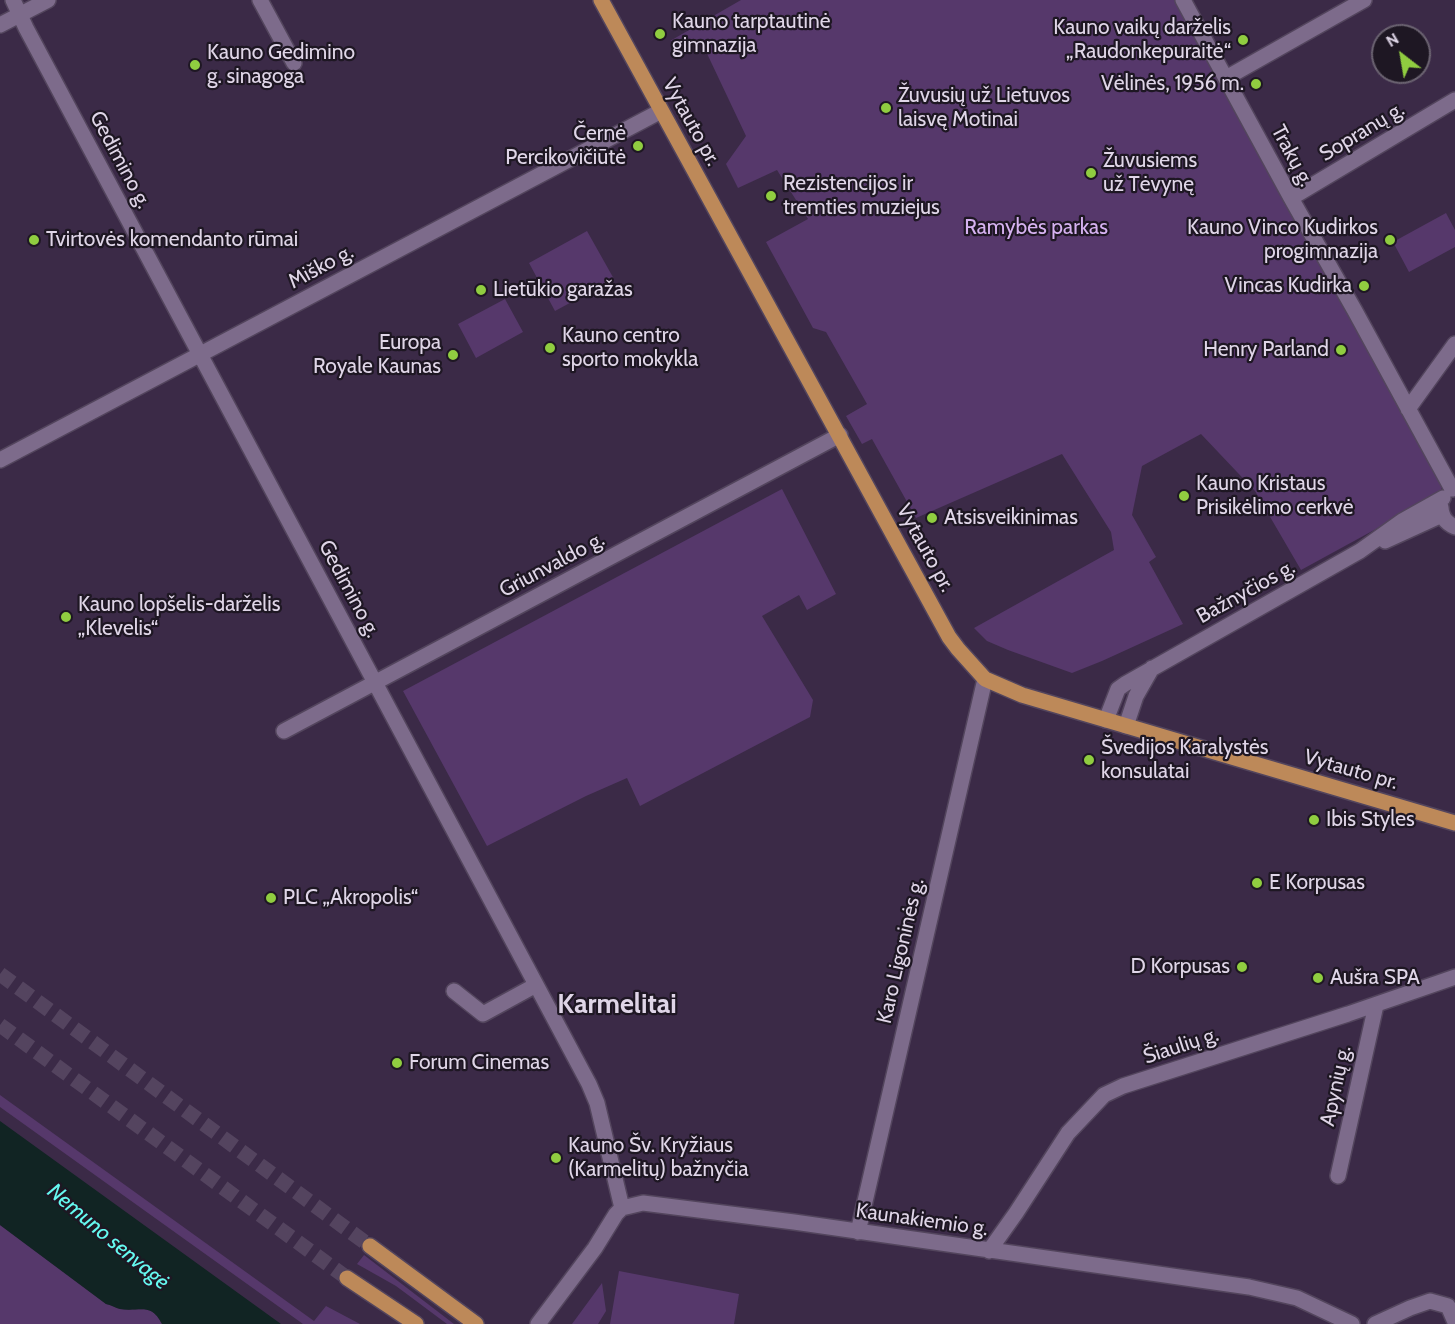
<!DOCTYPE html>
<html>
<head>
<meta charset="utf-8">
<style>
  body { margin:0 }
  #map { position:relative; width:1455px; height:1324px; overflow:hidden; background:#3b2a47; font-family:Cabin,sans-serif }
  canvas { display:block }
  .north { position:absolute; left:1371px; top:24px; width:60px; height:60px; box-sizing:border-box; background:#1e1723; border:2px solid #6b6371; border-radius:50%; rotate:329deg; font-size:16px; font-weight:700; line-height:24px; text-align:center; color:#dfd5e7 }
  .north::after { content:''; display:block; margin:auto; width:21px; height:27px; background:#90cd40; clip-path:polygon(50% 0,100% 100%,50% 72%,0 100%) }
</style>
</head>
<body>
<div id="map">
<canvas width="1455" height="1324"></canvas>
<div class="north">N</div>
</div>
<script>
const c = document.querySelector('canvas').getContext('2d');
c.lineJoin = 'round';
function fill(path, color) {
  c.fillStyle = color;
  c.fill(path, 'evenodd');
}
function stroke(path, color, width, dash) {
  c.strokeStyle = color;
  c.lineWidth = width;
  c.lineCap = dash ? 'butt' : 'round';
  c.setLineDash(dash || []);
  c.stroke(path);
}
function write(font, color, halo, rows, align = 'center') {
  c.font = font + ' Cabin,sans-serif';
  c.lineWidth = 4.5;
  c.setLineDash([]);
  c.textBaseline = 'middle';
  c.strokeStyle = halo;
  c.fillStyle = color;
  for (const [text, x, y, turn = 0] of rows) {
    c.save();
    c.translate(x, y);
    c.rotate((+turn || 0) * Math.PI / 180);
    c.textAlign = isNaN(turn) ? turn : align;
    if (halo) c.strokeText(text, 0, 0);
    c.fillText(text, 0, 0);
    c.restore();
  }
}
fill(new Path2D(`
  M741 0H1176L1440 476 1442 486 1440 494 1301 570 1255 491 1201 434 1142 466 1132 515 1156 557 1149 562 1183 624 1102 661 1072 673 1008 650 987 641 974 628 1114 550 1111 532 1062 454 916 518 872 439 862 444 846 416 867 404 826 332 813 328 766 242 808 219 777 170 738 188 726 164 746 136 702 43 670 41Z
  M1446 213 1455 230V247L1409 272 1393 242Z
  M587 231 614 279 555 311 529 263Z
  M505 299 523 332 476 358 458 324Z
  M782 489 836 594 807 610 799 595 762 616 813 700 810 717 640 806 627 778 586 796 487 846 403 691Z
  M0 1095 314 1321 326 1306 360 1324H303L0 1107Z
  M0 1225 106 1304C111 1305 116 1308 120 1309 140 1312 151 1302 162 1324H0Z
  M364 1255 454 1324H447L396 1286 357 1264Z
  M619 1271 739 1294 734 1324H610Z
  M602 1283 606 1311 598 1324H572Z`), '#56386b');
fill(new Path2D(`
  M0 1121 281 1324H162C151 1302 140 1312 120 1309 116 1308 111 1305 106 1304L0 1225Z`), '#112423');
stroke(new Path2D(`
  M0 974 370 1246
  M0 1025 347 1278`), '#54445f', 15, [15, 8]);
const minor = new Path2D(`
  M13 0 26 28 589 1084 597 1103 622 1208
  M260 0 294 63
  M1183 0 1291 198 1355 311 1452 489
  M0 25 48 0
  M1226 78 1364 0
  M1291 198 1455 100
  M1408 409 1455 344
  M0 460 661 111
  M1441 507C1441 517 1446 523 1455 527
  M1385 541 1442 515
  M1106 720 1118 689 1125 684 1360 551 1402 521 1443 498
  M1126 726 1136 696 1152 668
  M284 731 840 435
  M454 991 483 1014 536 985
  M1338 1176 1376 1005
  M858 1232 985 679
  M989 1251 1016 1213 1068 1133 1104 1095 1123 1086 1348 1014 1455 977
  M538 1324 595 1248 616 1214 622 1208 643 1203 794 1222 1249 1287 1297 1298 1352 1324
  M1375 1324 1410 1308 1430 1301 1448 1306 1455 1322`);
const major = new Path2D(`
  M601 0 949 637 958 649 985 679 1022 695 1455 823
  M370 1246 476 1324
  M347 1278 416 1324`);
stroke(minor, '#53455d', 18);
stroke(major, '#53455d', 18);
stroke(minor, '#7d6b8b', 15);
stroke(major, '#bd8959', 15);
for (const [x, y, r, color] of [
  [660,34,6,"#90cd40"],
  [1243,40,6,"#90cd40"],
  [195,65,6,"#90cd40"],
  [1256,84,6,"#90cd40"],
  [886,108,6,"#90cd40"],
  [638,146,6,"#90cd40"],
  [1091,173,6,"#90cd40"],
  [771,196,6,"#90cd40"],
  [34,240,6,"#90cd40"],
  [1390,240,6,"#90cd40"],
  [1364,286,6,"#90cd40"],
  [481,290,6,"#90cd40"],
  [550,348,6,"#90cd40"],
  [1341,350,6,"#90cd40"],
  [453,355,6,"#90cd40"],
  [1184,496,6,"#90cd40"],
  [932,518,6,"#90cd40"],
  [66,617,6,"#90cd40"],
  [1089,760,6,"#90cd40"],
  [1314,820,6,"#90cd40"],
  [1257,883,6,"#90cd40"],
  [271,898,6,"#90cd40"],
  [1242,967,6,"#90cd40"],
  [1318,978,6,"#90cd40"],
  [397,1063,6,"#90cd40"],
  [556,1158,6,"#90cd40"]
]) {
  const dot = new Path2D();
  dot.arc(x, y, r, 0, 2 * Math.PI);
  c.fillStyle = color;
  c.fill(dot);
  stroke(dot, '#1e1723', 2);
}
write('21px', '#dfd5e7', '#1e1723', [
  ["Kauno tarptautinė",672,22],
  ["gimnazija",672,46],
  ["Kauno vaikų darželis",1231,28,"right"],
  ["„Raudonkepuraitė“",1231,52,"right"],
  ["Kauno Gedimino",207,53],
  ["g. sinagoga",207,77],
  ["Vėlinės, 1956 m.",1244,84,"right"],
  ["Žuvusių už Lietuvos",898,96],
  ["laisvę Motinai",898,120],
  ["Černė",626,134,"right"],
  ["Percikovičiūtė",626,158,"right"],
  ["Žuvusiems",1103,161],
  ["už Tėvynę",1103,185],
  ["Rezistencijos ir",783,184],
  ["tremties muziejus",783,208],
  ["Kauno Vinco Kudirkos",1378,228,"right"],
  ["progimnazija",1378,252,"right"],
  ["Tvirtovės komendanto rūmai",46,240],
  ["Vincas Kudirka",1352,286,"right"],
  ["Lietūkio garažas",493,290],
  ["Kauno centro",562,336],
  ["sporto mokykla",562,360],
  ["Europa",441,343,"right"],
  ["Royale Kaunas",441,367,"right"],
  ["Henry Parland",1329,350,"right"],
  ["Kauno Kristaus",1196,484],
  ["Prisikėlimo cerkvė",1196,508],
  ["Atsisveikinimas",944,518],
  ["Kauno lopšelis-darželis",78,605],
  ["„Klevelis“",78,629],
  ["Švedijos Karalystės",1101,748],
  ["konsulatai",1101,772],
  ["Ibis Styles",1326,820],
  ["E Korpusas",1269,883],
  ["PLC „Akropolis“",283,898],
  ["D Korpusas",1230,967,"right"],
  ["Aušra SPA",1330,978],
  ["Forum Cinemas",409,1063],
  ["Kauno Šv. Kryžiaus",568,1146],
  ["(Karmelitų) bažnyčia",568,1170]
], 'left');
write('21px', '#dfd5e7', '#1e1723', [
  ["Vytauto pr.",691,122,61],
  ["Sopranų g.",1362,132,-31],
  ["Trakų g.",1292,156,62],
  ["Gedimino g.",120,160,62],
  ["Miško g.",321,267,-28],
  ["Vytauto pr.",925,548,61],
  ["Griunvaldo g.",552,565,-28],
  ["Gedimino g.",349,589,62],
  ["Bažnyčios g.",1246,592,-29],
  ["Vytauto pr.",1351,770,16],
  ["Karo Ligoninės g.",901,951,-77],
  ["Šiaulių g.",1181,1046,-18],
  ["Apynių g.",1336,1086,-78],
  ["Kaunakiemio g.",922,1220,8]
]);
write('21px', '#d6b2f1', '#1e1723', [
  ["Ramybės parkas",1036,228]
]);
write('italic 22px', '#65f9f0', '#1e1723', [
  ["Nemuno senvagė",108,1237,40]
]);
write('bold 27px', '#dfd5e7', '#1e1723', [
  ["Karmelitai",617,1005]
]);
</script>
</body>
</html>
